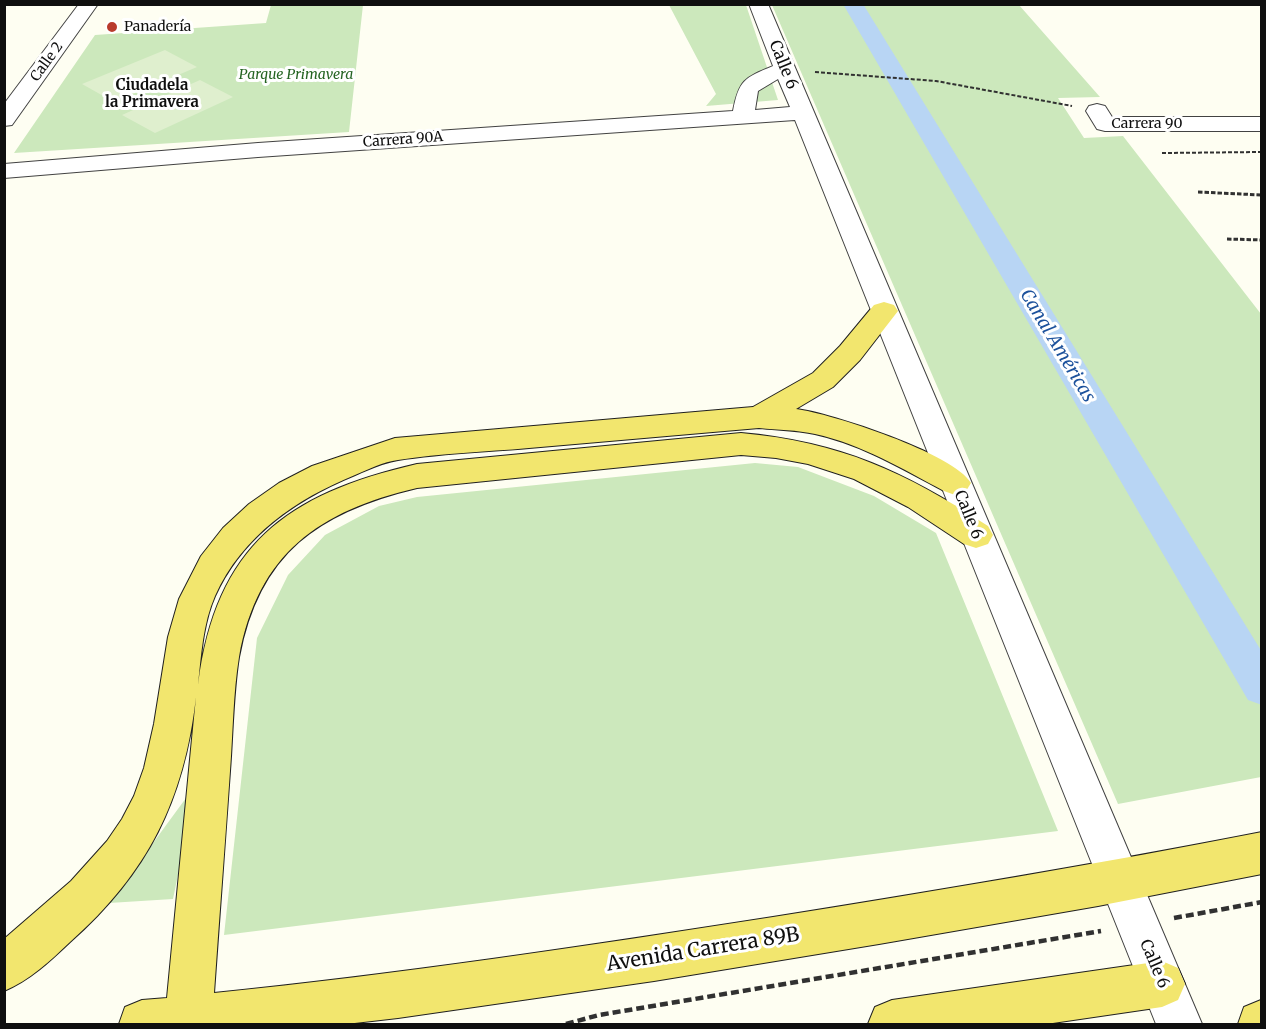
<!DOCTYPE html>
<html>
<head>
<meta charset="utf-8">
<style>
  body { margin:0 }
  #map { position:relative; width:1266px; height:1029px; overflow:hidden; background:#fefef2; font-family:Merriweather,serif }
  canvas { display:block }
  .frame { position:absolute; inset:0; border:6px solid #0f0f0f; pointer-events:none }
</style>
</head>
<body>
<div id="map">
<canvas width="1266" height="1029"></canvas>
<div class="frame"></div>
</div>
<script>
const c = document.querySelector('canvas').getContext('2d');
c.lineJoin = 'round';
function fill(path, color) {
  c.fillStyle = color;
  c.fill(path, 'evenodd');
}
function stroke(path, color, width, dash) {
  c.strokeStyle = color;
  c.lineWidth = width;
  c.lineCap = dash ? 'butt' : 'round';
  c.setLineDash(dash || []);
  c.stroke(path);
}
function write(font, color, halo, rows, align = 'center') {
  c.font = font + ' Merriweather,serif';
  c.lineWidth = 6;
  c.setLineDash([]);
  c.textBaseline = 'middle';
  c.strokeStyle = halo;
  c.fillStyle = color;
  for (const [text, x, y, turn = 0] of rows) {
    c.save();
    c.translate(x, y);
    c.rotate((+turn || 0) * Math.PI / 180);
    c.textAlign = isNaN(turn) ? turn : align;
    if (halo) c.strokeText(text, 0, 0);
    c.fillText(text, 0, 0);
    c.restore();
  }
}
fill(new Path2D(`
  M271 5H363L349 132 14 153 95 35 266 23Z
  M669 5H746L778 100 706 106 716 94Z
  M772 5H1019L1100 97 1058 98 1084 138 1123 136 1261 314V777L1118 804Z
  M755 463 798 467 874 496 936 533 1058 831 224 935 257 638 288 575 325 535 379 506 417 497Z
  M197 783 173 899 109 903Z`), '#cce8bc');
fill(new Path2D(`
  M165 50 197 67 114 102 82 84Z
  M200 80 233 97 155 133 122 115Z`), '#dfefce');
fill(new Path2D(`
  M843 4H863L1262 652V705L1248 700Z`), '#b8d5f4');
const minor = new Path2D(`
  M79 4H98L12 125 4 126V104Z
  M749 4H768L1202 1024H1156L795 120 258 157 4 178V164L258 143 733 111C739 80 744 78 773 66ZM778 79 790 107 755 110 758 91Z
  M1097 104 1105 106 1112 117H1262V131H1105L1097 129 1086 111 1089 106Z`);
const major = new Path2D(`
  M884 302 894 305 898 311 860 360 833 387 796 409C830 413 955 454 971 483L966 491 955 495 944 491C903 469 861 444 815 434 797 430 778 430 759 428 682 435 606 441 529 448 485 452 441 453 398 460 383 462 369 469 355 475 296 499 242 536 215 596 203 623 201 656 198 685 216 545 287 494 417 464L741 433C841 442 905 472 988 526L993 535 988 544 976 548 964 544 908 507 854 479 808 464 776 458 741 455 417 488C319 511 258 553 239 657 233 694 233 733 230 771 225 845 219 919 214 993 401 974 587 946 773 917 936 891 1099 864 1262 832V874L1098 906 879 944 654 981 398 1018 346 1024H119L125 1007 142 1000 167 998 196 697C184 800 148 873 70 942 50 961 30 980 4 991V939L71 881 107 841 122 819 134 796 144 768 154 724 168 637 179 599 201 556 223 528 249 504 279 483 312 466 395 438 753 407 813 373 840 346 874 305Z
  M1162 961 1178 968 1185 984 1178 1000 1162 1007 1046 1024H868L875 1007 892 1000Z
  M1261 1000 1262 1024H1238L1244 1007Z`);
stroke(minor, '#424242', 2);
stroke(major, '#202020', 2);
stroke(new Path2D(`
  M815 72 936 81 1072 106
  M1162 153 1262 152`), '#313131', 2, [4, 2]);
stroke(new Path2D(`
  M1198 192 1262 195
  M1227 239 1262 240`), '#313131', 3, [4.5, 2]);
stroke(new Path2D(`
  M1174 918 1262 902
  M566 1024 599 1015 1101 931`), '#313131', 4.5, [8, 4]);
fill(minor, '#fff');
fill(major, '#f2e66e');
for (const [x, y, r, color] of [
  [112,27,6,"#b93b2d"]
]) {
  const dot = new Path2D();
  dot.arc(x, y, r, 0, 2 * Math.PI);
  c.fillStyle = color;
  c.fill(dot);
  stroke(dot, '#fff', 2);
}
write('14px', '#0f0f0f', '#fff', [
  ["Panadería",124,27]
], 'left');
write('14px', '#0f0f0f', '#fff', [
  ["Calle 2",47,62,-54],
  ["Carrera 90",1147,124],
  ["Carrera 90A",403,140,-4]
]);
write('italic 14px', '#256422', '#fff', [
  ["Parque Primavera",296,75]
]);
write('bold 15px', '#0f0f0f', '#fff', [
  ["Ciudadela",152,86],
  ["la Primavera",152,103]
]);
write('16px', '#0f0f0f', '#fff', [
  ["Calle 6",783,65,68],
  ["Calle 6",968,515,68],
  ["Calle 6",1154,964,67]
]);
write('italic 18px', '#1d529c', '#fff', [
  ["Canal Américas",1057,346,59]
]);
write('20px', '#0f0f0f', '#fff', [
  ["Avenida Carrera 89B",703,950,-9]
]);
</script>
</body>
</html>
